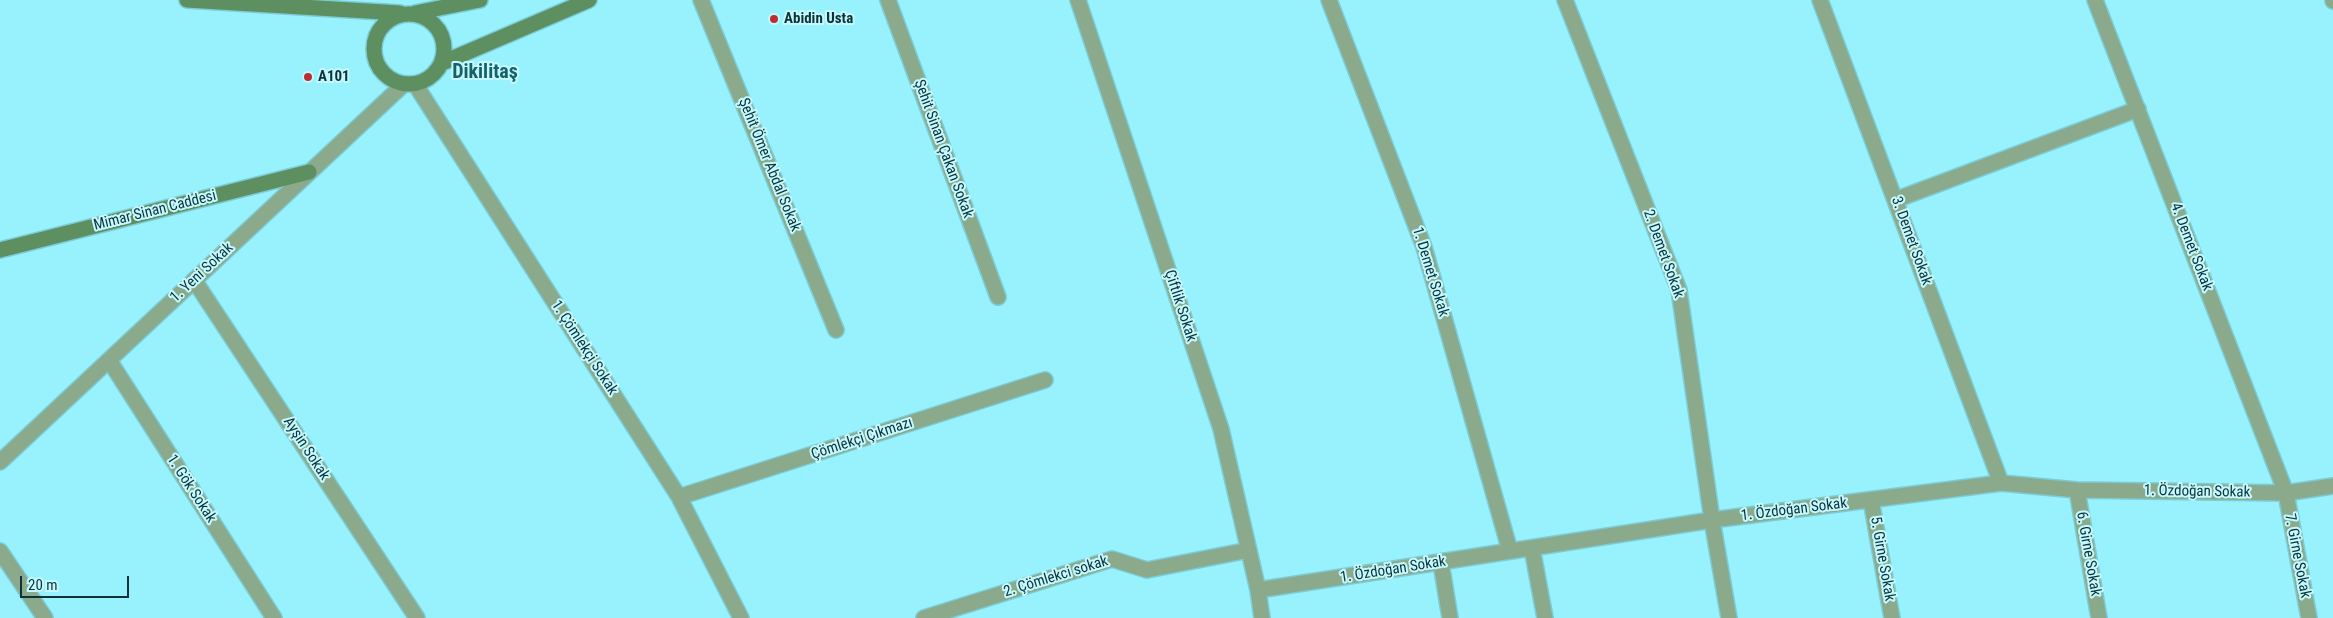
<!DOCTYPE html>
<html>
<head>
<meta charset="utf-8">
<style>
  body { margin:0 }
  #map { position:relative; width:2333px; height:618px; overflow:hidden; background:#98f2fd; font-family:"Roboto Condensed",sans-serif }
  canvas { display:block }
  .scale { position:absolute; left:20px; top:576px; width:109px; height:22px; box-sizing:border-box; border:2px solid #0b3338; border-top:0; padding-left:6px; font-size:15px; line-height:18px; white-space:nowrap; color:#0b3338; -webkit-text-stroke:4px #c5f9ff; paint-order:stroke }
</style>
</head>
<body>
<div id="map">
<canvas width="2333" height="618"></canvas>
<div class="scale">20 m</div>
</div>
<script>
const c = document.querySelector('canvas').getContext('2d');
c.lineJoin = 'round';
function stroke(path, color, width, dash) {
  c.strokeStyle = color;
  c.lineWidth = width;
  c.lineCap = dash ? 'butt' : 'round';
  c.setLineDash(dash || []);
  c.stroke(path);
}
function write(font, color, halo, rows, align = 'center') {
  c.font = font + ' "Roboto Condensed",sans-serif';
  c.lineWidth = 4;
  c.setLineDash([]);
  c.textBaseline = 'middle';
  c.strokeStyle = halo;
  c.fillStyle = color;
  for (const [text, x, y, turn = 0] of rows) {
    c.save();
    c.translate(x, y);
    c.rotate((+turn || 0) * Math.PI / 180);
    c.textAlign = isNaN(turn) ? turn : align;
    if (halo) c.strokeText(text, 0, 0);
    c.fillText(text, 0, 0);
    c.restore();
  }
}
const street = new Path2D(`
  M701 0 836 330
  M888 0 998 297
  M1078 0 1221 429 1258 590 1262 618
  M1329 0 1424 247 1510 551
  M1565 0 1679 290 1712 520 1729 618
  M1820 0 2001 483
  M2095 0 2286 493 2309 618
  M2333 0V1
  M415 84 679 497 741 618
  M1895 200 2138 109
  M194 280 417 618
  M109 360 274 618
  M0 462 404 84
  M2077 490 2099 618
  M679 497 1045 380
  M1871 500 1892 618
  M1532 548 1545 618
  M0 551 45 618
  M1441 563 1450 618
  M1258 590 1712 520 2001 483 2077 490 2286 493 2333 486
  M924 618 1112 559 1147 570 1249 550`);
const secondary = new Path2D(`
  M187 0 400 13
  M415 13 480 0
  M374 49a35 35 0 1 1 70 0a35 35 0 1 1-70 0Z
  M442 63 589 0
  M0 250 309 172`);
stroke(street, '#7cccd6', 18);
stroke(secondary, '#7cccd6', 18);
stroke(street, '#8aaa8b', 15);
stroke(secondary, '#5e8f61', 15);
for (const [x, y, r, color] of [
  [774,19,5,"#bd2d2e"],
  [308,77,5,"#bd2d2e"]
]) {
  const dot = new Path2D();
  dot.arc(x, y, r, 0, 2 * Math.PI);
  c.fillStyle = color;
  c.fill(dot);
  stroke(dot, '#c5f9ff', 2);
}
write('bold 15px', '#0b3338', '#c5f9ff', [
  ["Abidin Usta",784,19],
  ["A101",318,77]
], 'left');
write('15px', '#0b3338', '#c5f9ff', [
  ["Şehit Sinan Çakan Sokak",943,149,70],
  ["Şehit Ömer Abdal Sokak",769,165,68],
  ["Mimar Sinan Caddesi",155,211,-14],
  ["3. Demet Sokak",1911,241,70],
  ["4. Demet Sokak",2191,247,69],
  ["2. Demet Sokak",1663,254,70],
  ["1. Demet Sokak",1430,272,73],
  ["1. Yeni Sokak",202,273,-43],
  ["Çiftlik Sokak",1180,306,72],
  ["1. Çömlekçi Sokak",584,348,57],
  ["Çömlekçi Çıkmazı",862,439,-18],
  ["Ayşin Sokak",306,449,57],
  ["1. Gök Sokak",191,489,57],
  ["1. Özdoğan Sokak",2197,492,1],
  ["1. Özdoğan Sokak",1794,510,-7],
  ["6. Girne Sokak",2088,554,80],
  ["7. Girne Sokak",2297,556,79],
  ["5. Girne Sokak",1882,559,80],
  ["1. Özdoğan Sokak",1393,570,-9],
  ["2. Çömlekci sokak",1056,577,-17]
]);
write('bold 20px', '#176169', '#c5f9ff', [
  ["Dikilitaş",485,73]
]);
</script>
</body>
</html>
